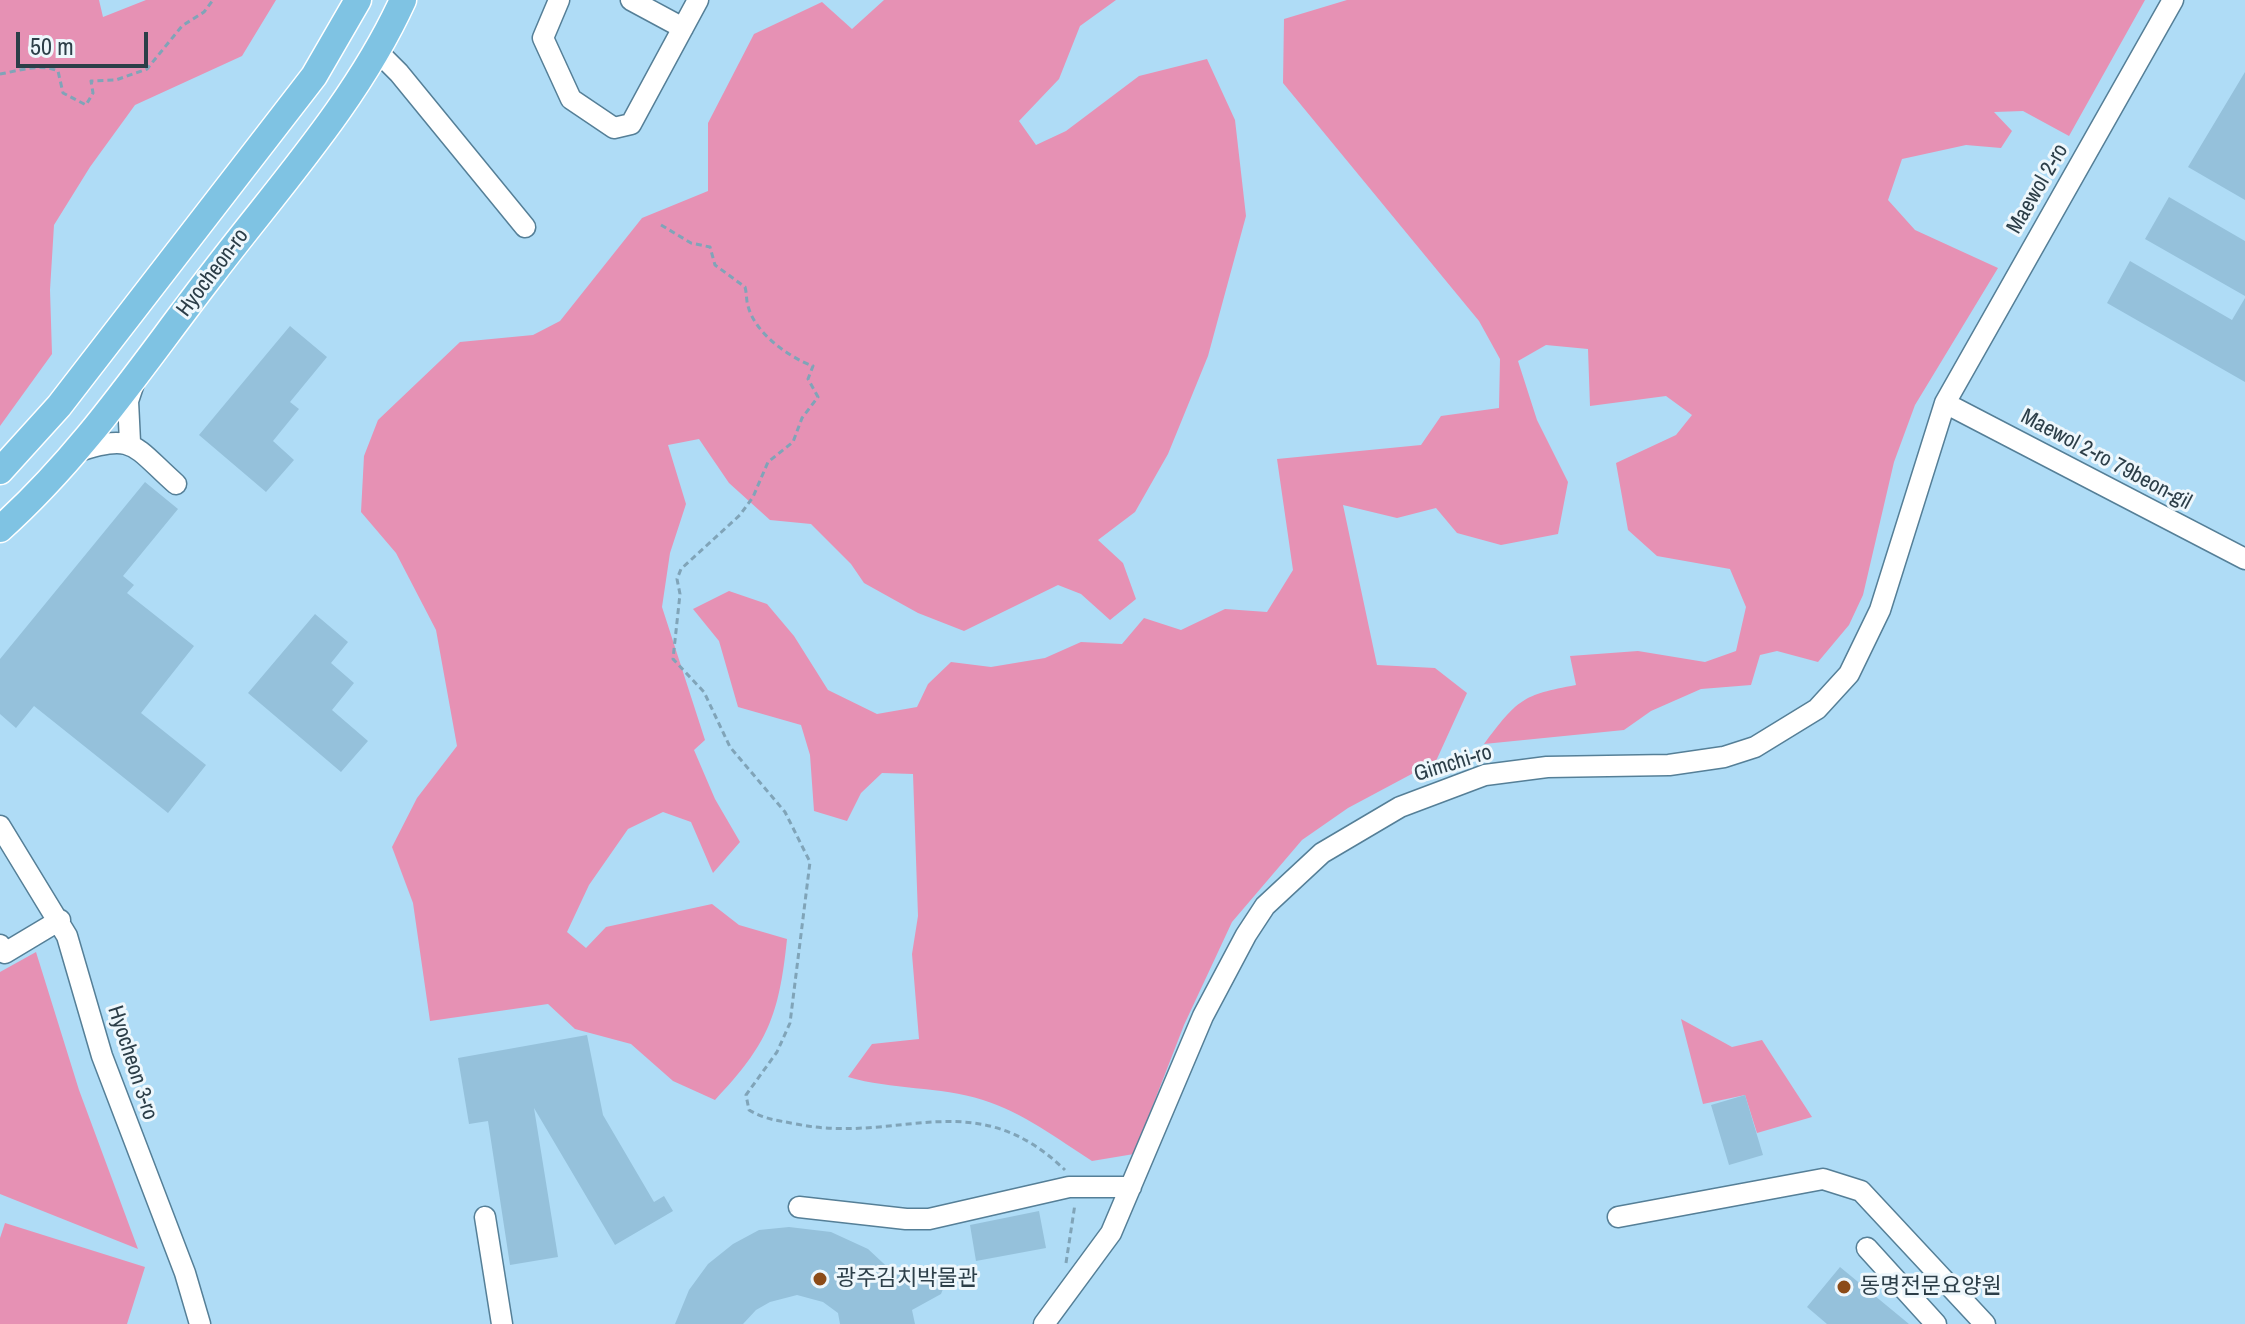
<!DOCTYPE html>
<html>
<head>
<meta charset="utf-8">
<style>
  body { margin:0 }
  #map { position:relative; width:2245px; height:1324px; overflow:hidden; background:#afdcf6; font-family:"Archivo Narrow",sans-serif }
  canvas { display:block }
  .scale { position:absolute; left:16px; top:32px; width:132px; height:36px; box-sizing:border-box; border:4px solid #2c3e48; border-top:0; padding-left:10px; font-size:24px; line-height:28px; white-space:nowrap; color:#2c3e48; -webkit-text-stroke:6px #eef7fc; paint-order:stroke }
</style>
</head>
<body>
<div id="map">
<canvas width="2245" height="1324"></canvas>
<div class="scale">50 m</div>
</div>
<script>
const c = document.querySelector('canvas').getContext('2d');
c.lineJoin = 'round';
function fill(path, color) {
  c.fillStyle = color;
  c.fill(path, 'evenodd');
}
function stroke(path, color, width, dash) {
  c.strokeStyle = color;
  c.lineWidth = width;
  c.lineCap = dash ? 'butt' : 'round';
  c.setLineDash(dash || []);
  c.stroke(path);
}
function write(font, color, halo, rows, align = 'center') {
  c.font = font + ' "Archivo Narrow","Noto Sans KR",sans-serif';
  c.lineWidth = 6;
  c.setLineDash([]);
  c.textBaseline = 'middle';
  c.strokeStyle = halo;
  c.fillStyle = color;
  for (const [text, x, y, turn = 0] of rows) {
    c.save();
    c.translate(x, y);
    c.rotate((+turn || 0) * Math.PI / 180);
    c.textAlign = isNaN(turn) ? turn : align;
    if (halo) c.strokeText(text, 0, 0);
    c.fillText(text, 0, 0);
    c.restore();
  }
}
fill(new Path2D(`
  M0 0H99L103 17 146 0H276L242 56 135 105 90 167 54 225 50 290 52 354 0 426Z
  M884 0H1116L1080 26 1059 79 1019 121 1036 145 1066 131 1139 76 1207 59 1235 120 1246 216 1208 356 1168 454 1135 512 1098 540 1123 563 1136 599 1110 620 1081 594 1058 585 964 631 918 613 864 583 851 564 811 524 770 520 729 483 699 439 668 445 686 504 670 553 662 607 705 740 694 750 715 799 740 842 713 873 691 822 663 812 628 829 589 885 567 932 586 948 606 927 712 904 739 925 787 939C779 1016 768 1044 715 1100L673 1081 631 1044 575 1029 548 1004 430 1021 413 903 392 847 417 798 457 746 436 630 396 553 361 512 364 456 378 420 460 342 533 335 560 321 642 218 708 191V123L754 34 822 2 852 29Z
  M1347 0H2145L2069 136 2023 111 1994 112 2012 131 2001 148 1966 145 1902 159 1888 200 1915 230 1998 268 1915 405 1894 462 1863 595 1849 625 1818 662 1777 651 1760 655 1751 685 1701 689 1651 711 1624 730 1484 744C1518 699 1522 695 1576 685L1570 656 1638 651 1705 662 1736 651 1746 607 1730 569 1657 556 1628 530 1616 463 1676 435 1692 415 1666 396 1590 406 1588 349 1546 345 1518 361 1537 420 1568 482 1558 534 1501 545 1457 533 1436 508 1397 518 1343 505 1377 665 1435 668 1467 693 1436 761 1348 808 1302 840 1232 922 1184 1025 1134 1154 1092 1161C1058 1139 1022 1112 983 1100 939 1086 892 1090 848 1077L872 1044 919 1039 912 954 918 916 913 774 882 773 861 793 847 821 814 811 810 755 801 725 738 707 719 641 693 609 729 591 767 604 794 636 828 690 877 714 917 707 928 684 951 662 991 667 1045 658 1081 642 1122 644 1144 618 1181 630 1225 609 1267 612 1293 570 1277 459 1421 445 1441 416 1499 408 1500 359 1479 321 1283 83 1284 19Z
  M36 952 79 1090 138 1249 0 1194V972Z
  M1681 1019 1732 1047 1762 1040 1812 1117 1757 1133 1745 1095 1703 1104Z
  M5 1223 145 1267 127 1324H0V1238Z`), '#e691b4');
fill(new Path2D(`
  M2245 72V200L2188 167Z
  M2169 197 2245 241V296L2145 239Z
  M2130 261 2232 320 2245 298V382L2107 303Z
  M290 326 327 357 290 402 299 409 273 441 294 460 266 492 199 435Z
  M145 482 178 509 123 576 134 585 127 593 194 646 141 713 206 765 168 813 34 706 16 728 0 714V659Z
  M315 614 348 642 331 663 354 683 332 710 368 741 341 772 248 693Z
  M587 1035 603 1115 654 1202 664 1196 673 1211 615 1245 534 1108 558 1257 510 1265 488 1121 469 1124 458 1058Z
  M1745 1095 1763 1155 1729 1165 1711 1105Z
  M1039 1211 1046 1248 976 1261 970 1225Z
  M789 1227 831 1232 868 1249 896 1275 930 1266 941 1273 945 1284 941 1294 912 1310 915 1324H840L838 1313 823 1302 797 1295 770 1302 756 1310 743 1324H675L689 1290 708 1264 733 1244 759 1230Z
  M1840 1267 1909 1324H1827L1807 1307Z`), '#95c1db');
const minor = new Path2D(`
  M559 0 543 38 571 99 614 128 631 124 698 0
  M631 0 683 28
  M377 51 399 73 525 227
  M1945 403 2245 559
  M130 442 128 401 134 383
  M76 452C135 432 133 446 176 484
  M0 826 67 936 102 1056 185 1273 200 1324
  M0 945 5 953 60 920
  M799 1207 906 1219H929L1069 1187H1131
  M485 1217 502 1324
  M1618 1217 1823 1179 1861 1191 1985 1324
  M1867 1248 1936 1324
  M1044 1324 1111 1233 1203 1016 1246 935 1265 906 1322 853 1400 807 1485 775 1547 767 1669 765 1724 757 1755 747 1817 709 1849 674 1880 610 1945 403 2173 0`);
const major = new Path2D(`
  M0 471 59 406 314 76 358 0
  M0 529C85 453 144 362 213 273 280 185 357 101 403 0`);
stroke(minor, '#557f97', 23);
stroke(major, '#fff', 29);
stroke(new Path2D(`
  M0 74C18 71 40 63 58 71L63 93 86 105 93 93 91 81 116 80 147 69 182 26 204 12 213 0
  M661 225 691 243 710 247 715 265 745 287C747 294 746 300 748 306 755 333 788 357 813 366L808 379 818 397 802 418 793 442 768 462 753 497 740 515 681 569 677 579 680 594 673 659 704 692 730 747 785 812 810 862 790 1023 777 1052 746 1095 749 1110C766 1120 777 1120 796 1124 900 1145 974 1082 1065 1170
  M1066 1263 1075 1204`), '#80a4b8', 3, [6, 4]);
stroke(minor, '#fff', 20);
stroke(major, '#7fc3e3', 26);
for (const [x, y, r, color] of [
  [820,1279,8,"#8c4b17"],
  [1844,1287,8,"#8c4b17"]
]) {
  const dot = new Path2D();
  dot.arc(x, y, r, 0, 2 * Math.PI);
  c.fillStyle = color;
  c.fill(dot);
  stroke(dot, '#eef7fc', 3);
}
write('22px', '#2c3e48', '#eef7fc', [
  ["Maewol 2-ro",2038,189,-60],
  ["Hyocheon-ro",213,273,-53],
  ["Maewol 2-ro 79beon-gil",2106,460,28],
  ["Gimchi-ro",1453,764,-17],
  ["Hyocheon 3-ro",132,1063,72]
]);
write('22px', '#2c3e48', '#eef7fc', [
  ["광주김치박물관",836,1279],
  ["동명전문요양원",1860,1287]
], 'left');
</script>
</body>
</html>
